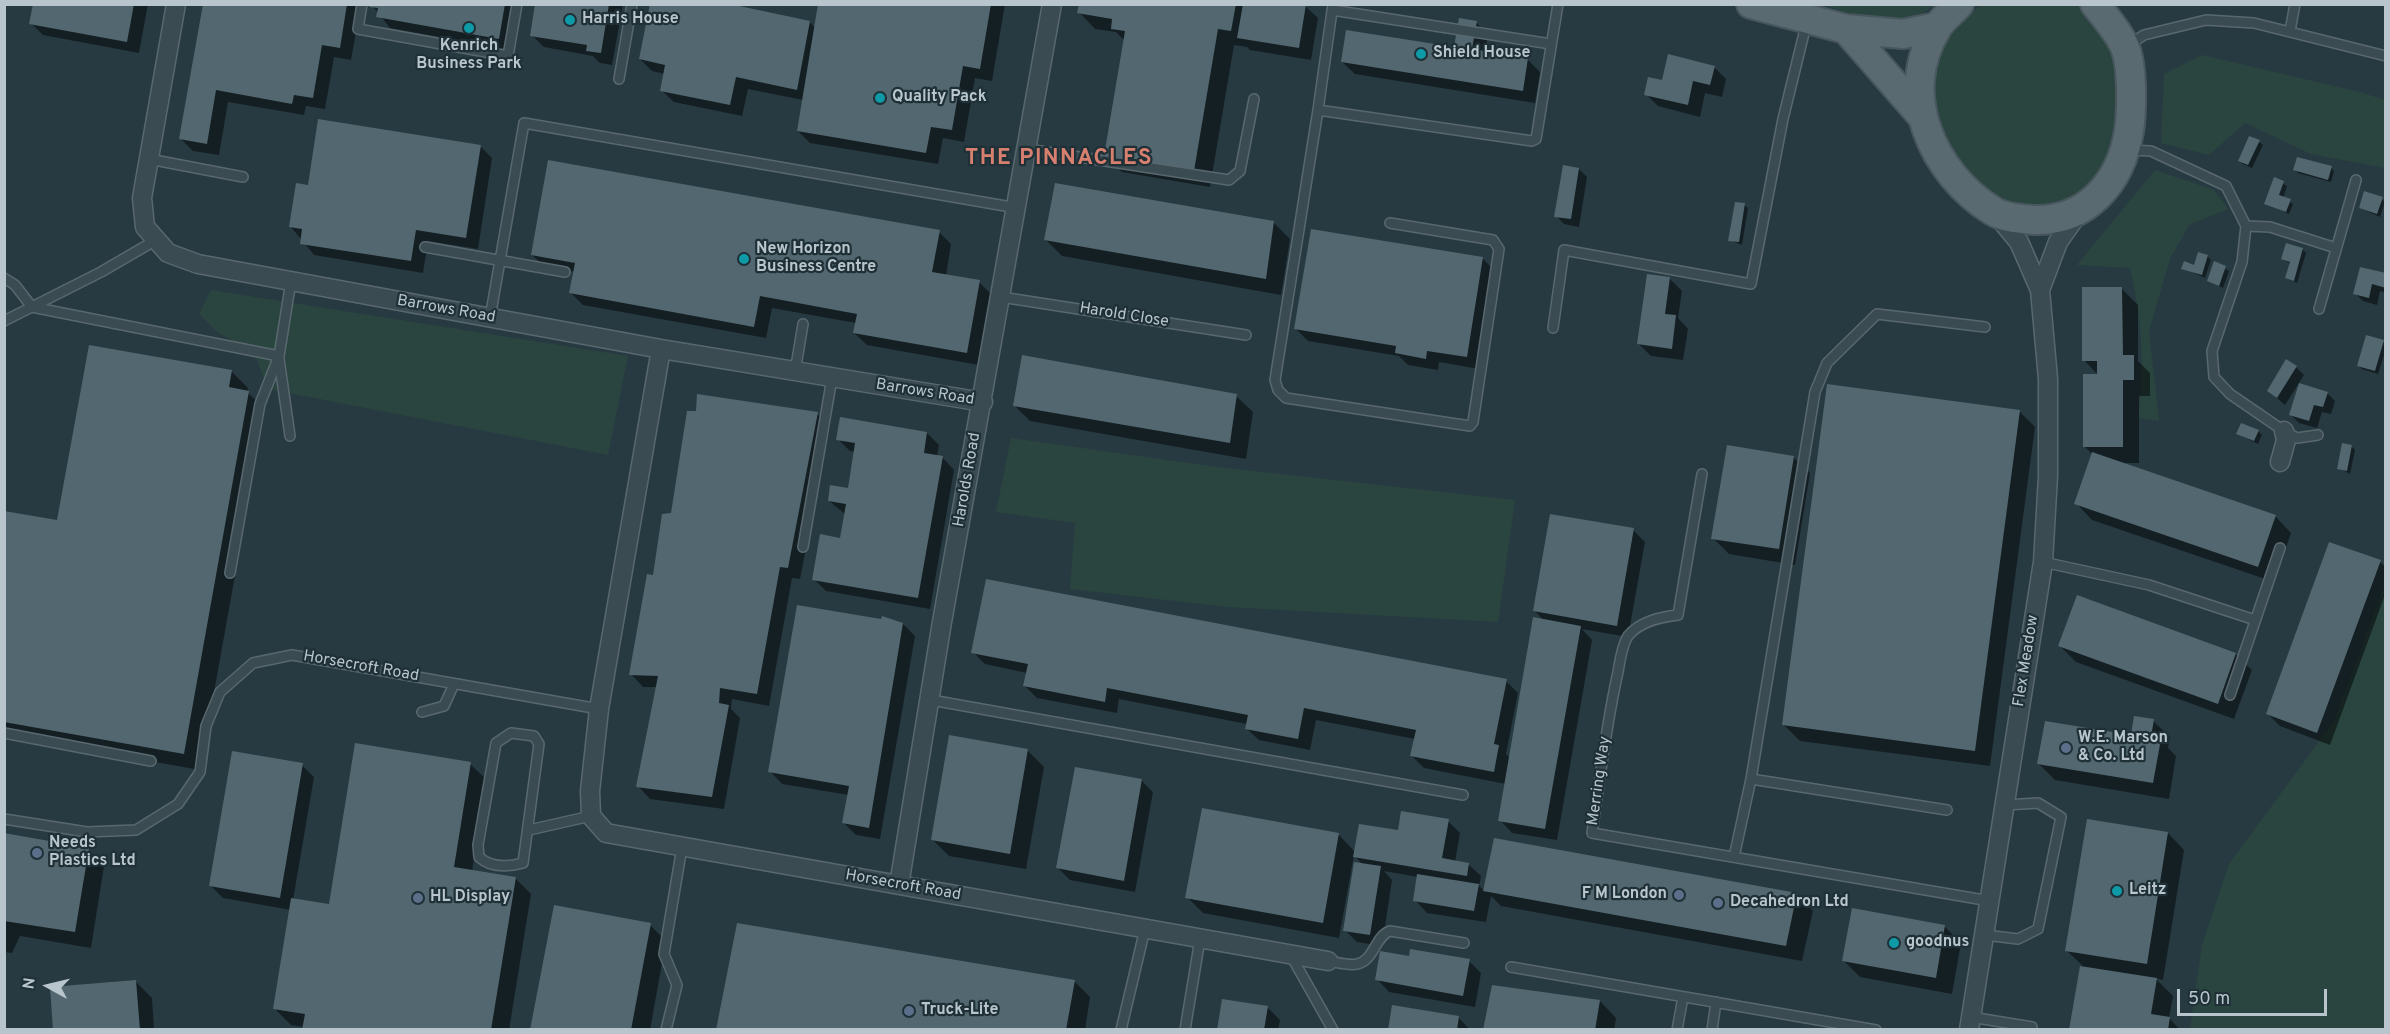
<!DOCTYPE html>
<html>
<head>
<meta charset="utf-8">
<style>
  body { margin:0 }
  #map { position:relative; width:2390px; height:1034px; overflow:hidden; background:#273a42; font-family:Overpass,sans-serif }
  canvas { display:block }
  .frame { position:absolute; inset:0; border:6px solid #b8c5cc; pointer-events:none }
  .north { position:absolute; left:18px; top:956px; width:60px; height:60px; -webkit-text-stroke:4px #1f3037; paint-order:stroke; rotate:278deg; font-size:16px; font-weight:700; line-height:24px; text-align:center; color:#b8c5cc }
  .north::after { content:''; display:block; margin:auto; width:21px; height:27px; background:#b8c5cc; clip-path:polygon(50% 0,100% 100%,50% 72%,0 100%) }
  .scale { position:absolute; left:2177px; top:989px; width:150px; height:27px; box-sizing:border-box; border:3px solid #b8c5cc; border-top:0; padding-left:8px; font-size:18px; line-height:21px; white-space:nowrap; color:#b8c5cc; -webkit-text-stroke:4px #1f3037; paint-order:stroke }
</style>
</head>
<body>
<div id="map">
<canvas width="2390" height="1034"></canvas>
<div class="frame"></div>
<div class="north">N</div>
<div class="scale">50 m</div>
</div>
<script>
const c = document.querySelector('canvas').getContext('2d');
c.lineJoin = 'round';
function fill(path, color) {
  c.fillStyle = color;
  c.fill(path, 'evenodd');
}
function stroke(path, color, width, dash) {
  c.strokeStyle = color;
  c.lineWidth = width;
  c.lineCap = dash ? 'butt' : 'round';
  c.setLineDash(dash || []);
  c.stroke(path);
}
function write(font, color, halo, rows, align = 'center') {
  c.font = font + ' Overpass,sans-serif';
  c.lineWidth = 4.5;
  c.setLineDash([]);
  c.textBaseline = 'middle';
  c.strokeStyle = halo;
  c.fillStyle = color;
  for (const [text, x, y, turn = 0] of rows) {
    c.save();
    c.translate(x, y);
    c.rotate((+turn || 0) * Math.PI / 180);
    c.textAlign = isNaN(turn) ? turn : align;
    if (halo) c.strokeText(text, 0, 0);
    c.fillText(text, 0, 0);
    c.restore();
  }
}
fill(new Path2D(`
  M1822 5H1935L1908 23 1881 22Z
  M1982 5H2082L2108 34 2117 63 2122 97 2106 172C2095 181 2083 194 2070 200 1991 239 1915 123 1937 55 1944 33 1964 17 1982 5Z
  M2202 55 2360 92 2385 100V168L2311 154 2245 123 2209 155 2161 143 2164 74Z
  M2155 170 2214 190 2228 209 2189 225 2170 259 2149 331 2159 421 2138 418C2145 368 2142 317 2130 268L2077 265Z
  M211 290 628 356 608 455 268 389 254 352 217 332 199 314Z
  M1011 438 1217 467 1515 500 1498 622 1228 607 1070 589 1075 523 996 512Z
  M2385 584V1029H2190L2202 945 2229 864 2334 721Z`), '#2a453f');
fill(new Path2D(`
  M34 4H148L139 53 43 35 31 23Z
  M205 4H361L351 60 334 57 325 109 306 106 304 115 228 102 219 155 193 151 181 139Z
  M371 4H519L511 50 390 28Z
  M537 4H623L612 65 600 63 593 56 544 47 532 35Z
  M819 4H1005L992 81 975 78 964 142 943 138 938 164 810 143 798 131 803 100 748 89 742 116 674 102 661 90 665 74 652 71 640 59 810 22 815 28Z
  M1080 4H1296L1305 6 1318 18 1311 60 1250 50 1247 47 1234 45 1210 187 1122 172 1105 156 1125 41 1116 32 1095 29 1079 12Z
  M1476 22 1488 35 1485 53 1528 60 1540 72 1535 103 1355 74 1342 62 1456 49Z
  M1714 67 1726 79 1722 97 1705 93 1700 117 1658 106 1646 94 1663 82Z
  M2259 142 2263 145 2252 168 2243 164 2239 160Z
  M480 146 492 158 478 249 428 241 423 273 314 255 291 227 309 187Z
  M2331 168 2334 171 2331 182 2298 173 2295 169Z
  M1579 169 1587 177 1579 227 1564 224 1556 216Z
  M2274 179 2287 186 2283 198 2293 204 2289 214 2265 203Z
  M2382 199 2385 202 2380 217 2360 208Z
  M1744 205 1748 208 1742 245 1730 240Z
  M1273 222 1290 239 1281 295 1062 256 1046 240Z
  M939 232 951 244 946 276 979 282 991 294 979 365 867 345 854 333 856 323 772 308 766 338 583 305 571 293 575 272 545 267 532 255Z
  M2302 249 2306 253 2297 283 2287 278 2291 264 2283 259Z
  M2207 256 2211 260 2205 278 2183 268 2195 266Z
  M1483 259 1495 271 1479 369 1439 362 1438 370 1408 365 1399 356 1308 341 1296 329Z
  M2215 263 2229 271 2223 288 2208 280Z
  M2386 275V293L2380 291 2377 305 2363 301 2355 293Z
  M1669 278 1682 291 1678 318 1688 329 1683 360 1651 356 1639 344Z
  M2122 289 2138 305V361L2150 373V396H2139V463H2120L2275 516 2291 533 2274 582 2092 520 2076 503 2093 455 2085 447 2099 376 2084 360Z
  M2383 341 2386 349 2378 374 2362 369 2359 366Z
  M90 346 232 372 248 388 247 392 265 409 200 770 4 735V512L58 522Z
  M2296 367 2304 375 2285 405 2269 391Z
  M2327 393 2335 401 2331 414 2322 412 2317 428 2299 423 2291 415Z
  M1236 396 1253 412 1246 459 1030 421 1014 405Z
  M2019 411 2035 427 1990 766 1800 741 1783 724Z
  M817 414 830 426 800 579 792 578 769 706 732 699 731 709 740 718 724 809 650 799 638 786 658 687H643L631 674 672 514Z
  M2258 431 2262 435 2258 444 2238 434Z
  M927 433 939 445 937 456 942 457 954 470 930 609 826 591 814 579 841 539 845 514 829 501 849 490 855 452 850 451 838 439Z
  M2351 446 2355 450 2350 474 2339 468Z
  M1793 457 1810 473 1795 565 1729 554 1713 538Z
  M1633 530 1645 542 1628 637 1582 629 1592 640 1557 840 1512 833 1500 820 1506 784 1424 768 1412 756 1415 739 1316 720 1310 750 1259 740 1246 728 1247 724 1119 699 1117 713 1037 698 1025 686 1027 673 985 664 973 652 1506 681 1518 693 1506 754 1510 758 1544 621 1535 611Z
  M2380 562 2386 567V592L2330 745 2280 726 2268 714Z
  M883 617 903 624 915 636 880 839 856 835 844 823 849 795 782 784 770 771Z
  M2060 646 2235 654 2252 670 2234 719 2076 662Z
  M2153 721 2170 737 2168 748 2176 756 2169 799 2055 780 2039 764 2132 737Z
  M951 737 1028 751 1044 767 1026 869 949 856 933 840Z
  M470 764 487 780 472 871 515 878 531 894 509 1030H304V1027L291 1025 275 1009 291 910 223 898 211 886 302 765 314 777 293 900 330 906Z
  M1141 780 1153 792 1135 892 1070 880 1058 868Z
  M1448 821 1460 833 1455 862 1468 864 1481 876 1479 886 1485 891 1495 840 1796 895 1813 911 1802 961 1501 906 1491 896 1486 922 1427 913 1415 900 1418 877 1384 871 1392 880 1382 946 1357 942 1345 930 1363 865 1354 855 1339 938 1203 913 1187 897 1338 834 1355 852 1399 832Z
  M2168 833 2184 850 2163 980 2155 978 2173 996 2169 1018 2180 1030H2071L2082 965 2067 951Z
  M4 835 88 850 104 866 91 948 20 936 12 953 4 952Z
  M650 925 666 941 650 1030H532Z
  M1945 927 1961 943 1952 994 1860 977 1844 961Z
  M1469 961 1481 973 1475 1007 1389 992 1377 979Z
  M1074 981 1090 997 1085 1030H717Z
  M136 982 152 998 154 1030H55Z
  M1600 1001 1616 1018 1614 1030H1485Z
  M1267 1007 1280 1020 1278 1030H1219Z
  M1459 1018 1470 1030H1390Z`), '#0007');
fill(new Path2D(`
  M33 4H134L127 42 29 24Z
  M203 4H347L340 48 322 45 313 98 294 95 292 104 216 90 207 144 179 139Z
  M370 4H505L499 39 376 17 378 8 369 7Z
  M535 4H609L601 53 586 51 587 45 530 36Z
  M650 4H730L810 21 797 90 736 77 730 105 660 91 665 65 639 59Z
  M818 4H991L980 69 963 66 952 130 931 127 926 153 797 131Z
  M1079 4H1236L1231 31 1218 29 1194 171 1104 156 1125 31 1111 29 1112 19 1077 13Z
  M1243 4H1306L1299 48 1237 38Z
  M1459 18 1477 21 1472 49 1528 58 1523 91 1341 62 1346 30 1454 47Z
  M1668 54 1715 66 1710 85 1693 81 1688 105 1644 95 1648 77 1662 80Z
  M318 119 481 145 466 238 416 230 411 261 300 244 302 229 289 227 296 183 308 185Z
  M2249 136 2260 140 2248 165 2238 161Z
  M2297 157 2332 166 2328 180 2293 170Z
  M548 160 940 230 932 272 980 280 967 353 853 333 857 314 760 296 754 327 569 293 575 263 531 255Z
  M1563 165 1579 168 1571 219 1554 217Z
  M2274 177 2284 181 2279 195 2291 199 2286 212 2264 204Z
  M1055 183 1274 221 1266 279 1044 240Z
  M2364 191 2383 197 2377 214 2359 208Z
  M1735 202 1745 203 1739 242 1728 241Z
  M1311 229 1483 257 1467 357 1427 351 1426 359 1395 353 1396 346 1294 329Z
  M2286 243 2303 248 2294 281 2285 278 2290 262 2281 259Z
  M2198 252 2208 255 2202 275 2181 269 2184 261 2194 265Z
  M2214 261 2226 266 2219 286 2207 281Z
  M2360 267 2386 273V288L2372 284 2369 298 2353 294Z
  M1647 274 1670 277 1665 314 1676 315 1672 349 1637 344Z
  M2082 287H2122L2123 355H2134V380H2123V447H2083V374H2097V361H2082Z
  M2366 335 2384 340 2375 371 2357 366Z
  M89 345 232 370 229 387 249 391 184 754 4 722V511L57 520Z
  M1022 355 1237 394 1230 443 1013 406Z
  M2286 359 2297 366 2277 398 2267 391Z
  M2299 383 2328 392 2323 407 2314 405 2309 421 2289 415Z
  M1827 384 2020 410 1975 751 1782 725Z
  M697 394 818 412 788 568 780 567 757 694 720 688 719 703 729 705 712 797 636 787 658 676 629 675 647 574 653 575 662 514 671 513 687 411H696Z
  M840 417 927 432 924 453 943 456 918 598 812 580 820 534 840 538 846 504 828 501 830 485 848 488 855 443 836 440Z
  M2241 423 2259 430 2254 441 2236 434Z
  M2342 443 2352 445 2347 471 2337 469Z
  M1727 445 1794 456 1779 549 1711 539Z
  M2092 452 2276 515 2258 567 2074 504Z
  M1550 514 1634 528 1617 626 1533 611Z
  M2329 542 2381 560 2317 733 2266 714Z
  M986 579 1507 679 1494 744 1499 745 1494 772 1410 756 1416 730 1304 708 1298 739 1245 729 1248 715 1107 688 1105 702 1023 686 1028 664 971 653Z
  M2077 595 2236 653 2218 704 2058 646Z
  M797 605 881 619 882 616 903 623 869 828 842 823 849 786 768 772Z
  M1533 617 1581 626 1545 829 1498 821Z
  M2134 716 2154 719 2151 737 2161 739 2153 783 2037 764 2045 721 2131 735Z
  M949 735 1028 749 1010 854 931 840Z
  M355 743 471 762 454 867 516 877 491 1030H302L305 1014 273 1009 291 898 329 904Z
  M232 751 303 763 280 898 209 886Z
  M1075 767 1142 779 1124 881 1056 868Z
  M1202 808 1339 833 1323 923 1185 898Z
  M1401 811 1449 819 1442 858 1469 863 1467 876 1353 857 1359 824 1398 830Z
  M2087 819 2168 832 2147 964 2065 951Z
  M4 833 89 848 75 932 4 921Z
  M1494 838 1797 893 1786 946 1483 891Z
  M1354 862 1381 866 1370 935 1343 931Z
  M1417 874 1479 884 1474 911 1413 901Z
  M554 905 651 923 631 1030H530Z
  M1852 908 1945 925 1936 978 1842 961Z
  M737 923 1075 980 1066 1030H716Z
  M1410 949 1470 959 1463 996 1375 980 1380 951 1409 956Z
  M2080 966 2157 978 2151 1014 2170 1017 2168 1030H2069Z
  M136 980 140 1030H53L50 987Z
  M1492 985 1600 1000 1595 1030H1483Z
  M1222 999 1268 1006 1264 1030H1217Z
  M1392 1005 1459 1016 1457 1030H1388Z`), '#52676f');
const lane = new Path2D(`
  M362 4 358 29 508 56 517 4
  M1333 4 1318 110 1532 141 1536 139 1558 4
  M1332 10 1551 44
  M2290 31 2295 4
  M2127 46 2144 35 2206 20 2254 23 2386 56
  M619 79 632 4
  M1318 110 1275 380 1278 390 1286 398 1470 426 1473 422 1499 249 1493 240 1390 223
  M1027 149 1229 180 1240 171 1254 99
  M2128 150 2151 151 2226 186 2246 226 2242 262 2212 351 2214 377 2230 394 2284 431 2297 438 2318 435
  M149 159 243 177
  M2246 226 2270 227 2336 248
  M425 247 565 272
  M4 278 15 285 32 307 279 356 291 281
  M1001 297 1246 335
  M2319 309 2356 180
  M490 318 524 123 1017 208
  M4 321 101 272 156 240
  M1553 328 1564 250 1751 284 1783 119 1807 21
  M279 359 290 436
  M795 372 803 324
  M1702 474 1678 615C1661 617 1640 621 1628 636 1622 645 1620 661 1618 672 1606 725 1600 779 1592 833L1990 901
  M803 547 832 378
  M2043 562 2149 585 2255 620
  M230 573 260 404 279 356
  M2230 695 2280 548
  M931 700 1463 795
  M422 712 444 706 454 684
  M4 733 151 761
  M511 733 534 736 539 744 523 863C508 867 491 868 479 857L478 845 496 743Z
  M1751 779 1947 810
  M4 819 87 832 136 830 178 804 200 772 206 726 220 692 253 663 292 655 599 709
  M529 830 591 816
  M1734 857 1751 779 1815 392 1827 363 1877 314 1985 327
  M1985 935 2018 939 2038 929 2061 817 2038 803 2005 805
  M1290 954 1333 1030
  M1328 961C1336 962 1349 966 1357 964 1374 961 1375 936 1390 931L1464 943
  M1511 967 1876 1030
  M1971 1017 2032 1027
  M666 1030 677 985 664 954 682 847
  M1121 1030 1145 929
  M1185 1030 1200 939
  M1677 1030 1683 997
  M1712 1030 1716 1002`);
const street = new Path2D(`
  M176 4 142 198 145 227 168 253 198 264 661 349 983 402
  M2040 290 2058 242 2080 211
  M661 349 599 709 590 791 591 816 606 833 1328 961
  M2280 462 2286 440 2284 431
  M899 885 942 622 1052 4
  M1969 1030 2043 562 2048 476V379L2040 290 2019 242 1996 214`);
const primary = new Path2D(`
  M1751 4 1846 29 1903 34 1937 27
  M1959 4C1952 12 1942 19 1937 28 1896 94 1933 174 1993 211 2004 218 2021 219 2033 220 2087 222 2121 182 2129 131 2132 110 2133 64 2124 45 2117 30 2105 17 2095 4
  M1846 29 1921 115`);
stroke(lane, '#59686f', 12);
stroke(street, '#59686f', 21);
stroke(primary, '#48575e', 32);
stroke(lane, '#3b4b52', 9);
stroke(street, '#3b4b52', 18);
stroke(primary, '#596a71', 28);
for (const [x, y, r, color] of [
  [570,20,6,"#0f9aa8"],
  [469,28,6,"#0f9aa8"],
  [1421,54,6,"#0f9aa8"],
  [880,98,6,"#0f9aa8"],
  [744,259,6,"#0f9aa8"],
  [2066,748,6,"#5c6f8a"],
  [37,853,6,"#5c6f8a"],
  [2117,891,6,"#0f9aa8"],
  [1679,895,6,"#5c6f8a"],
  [418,898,6,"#5c6f8a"],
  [1718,903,6,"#5c6f8a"],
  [1894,943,6,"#0f9aa8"],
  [909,1011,6,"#5c6f8a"]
]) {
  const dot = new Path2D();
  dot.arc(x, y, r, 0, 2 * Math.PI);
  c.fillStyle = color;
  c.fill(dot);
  stroke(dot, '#1f3037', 2);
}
write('bold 16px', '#b8c5cc', '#1f3037', [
  ["Harris House",582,20],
  ["Kenrich",469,47,"center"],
  ["Business Park",469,65,"center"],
  ["Shield House",1433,54],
  ["Quality Pack",892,98],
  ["New Horizon",756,250],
  ["Business Centre",756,268],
  ["W.E. Marson",2078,739],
  ["& Co. Ltd",2078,757],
  ["Needs",49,844],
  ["Plastics Ltd",49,862],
  ["Leitz",2129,891],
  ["F M London",1667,895,"right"],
  ["HL Display",430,898],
  ["Decahedron Ltd",1730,903],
  ["goodnus",1906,943],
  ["Truck-Lite",921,1011]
], 'left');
write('16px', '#b8c5cc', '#1f3037', [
  ["Barrows Road",446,310,10],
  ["Harold Close",1124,316,9],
  ["Barrows Road",925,393,9],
  ["Harolds Road",968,480,-80],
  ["Flex Meadow",2027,661,-81],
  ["Horsecroft Road",361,667,10],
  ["Merring Way",1600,781,-82],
  ["Horsecroft Road",903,886,10]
]);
c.letterSpacing = '1.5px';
write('bold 22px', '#d88070', '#1f3037', [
  ["THE PINNACLES",1059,160]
]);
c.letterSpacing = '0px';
</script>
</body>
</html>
